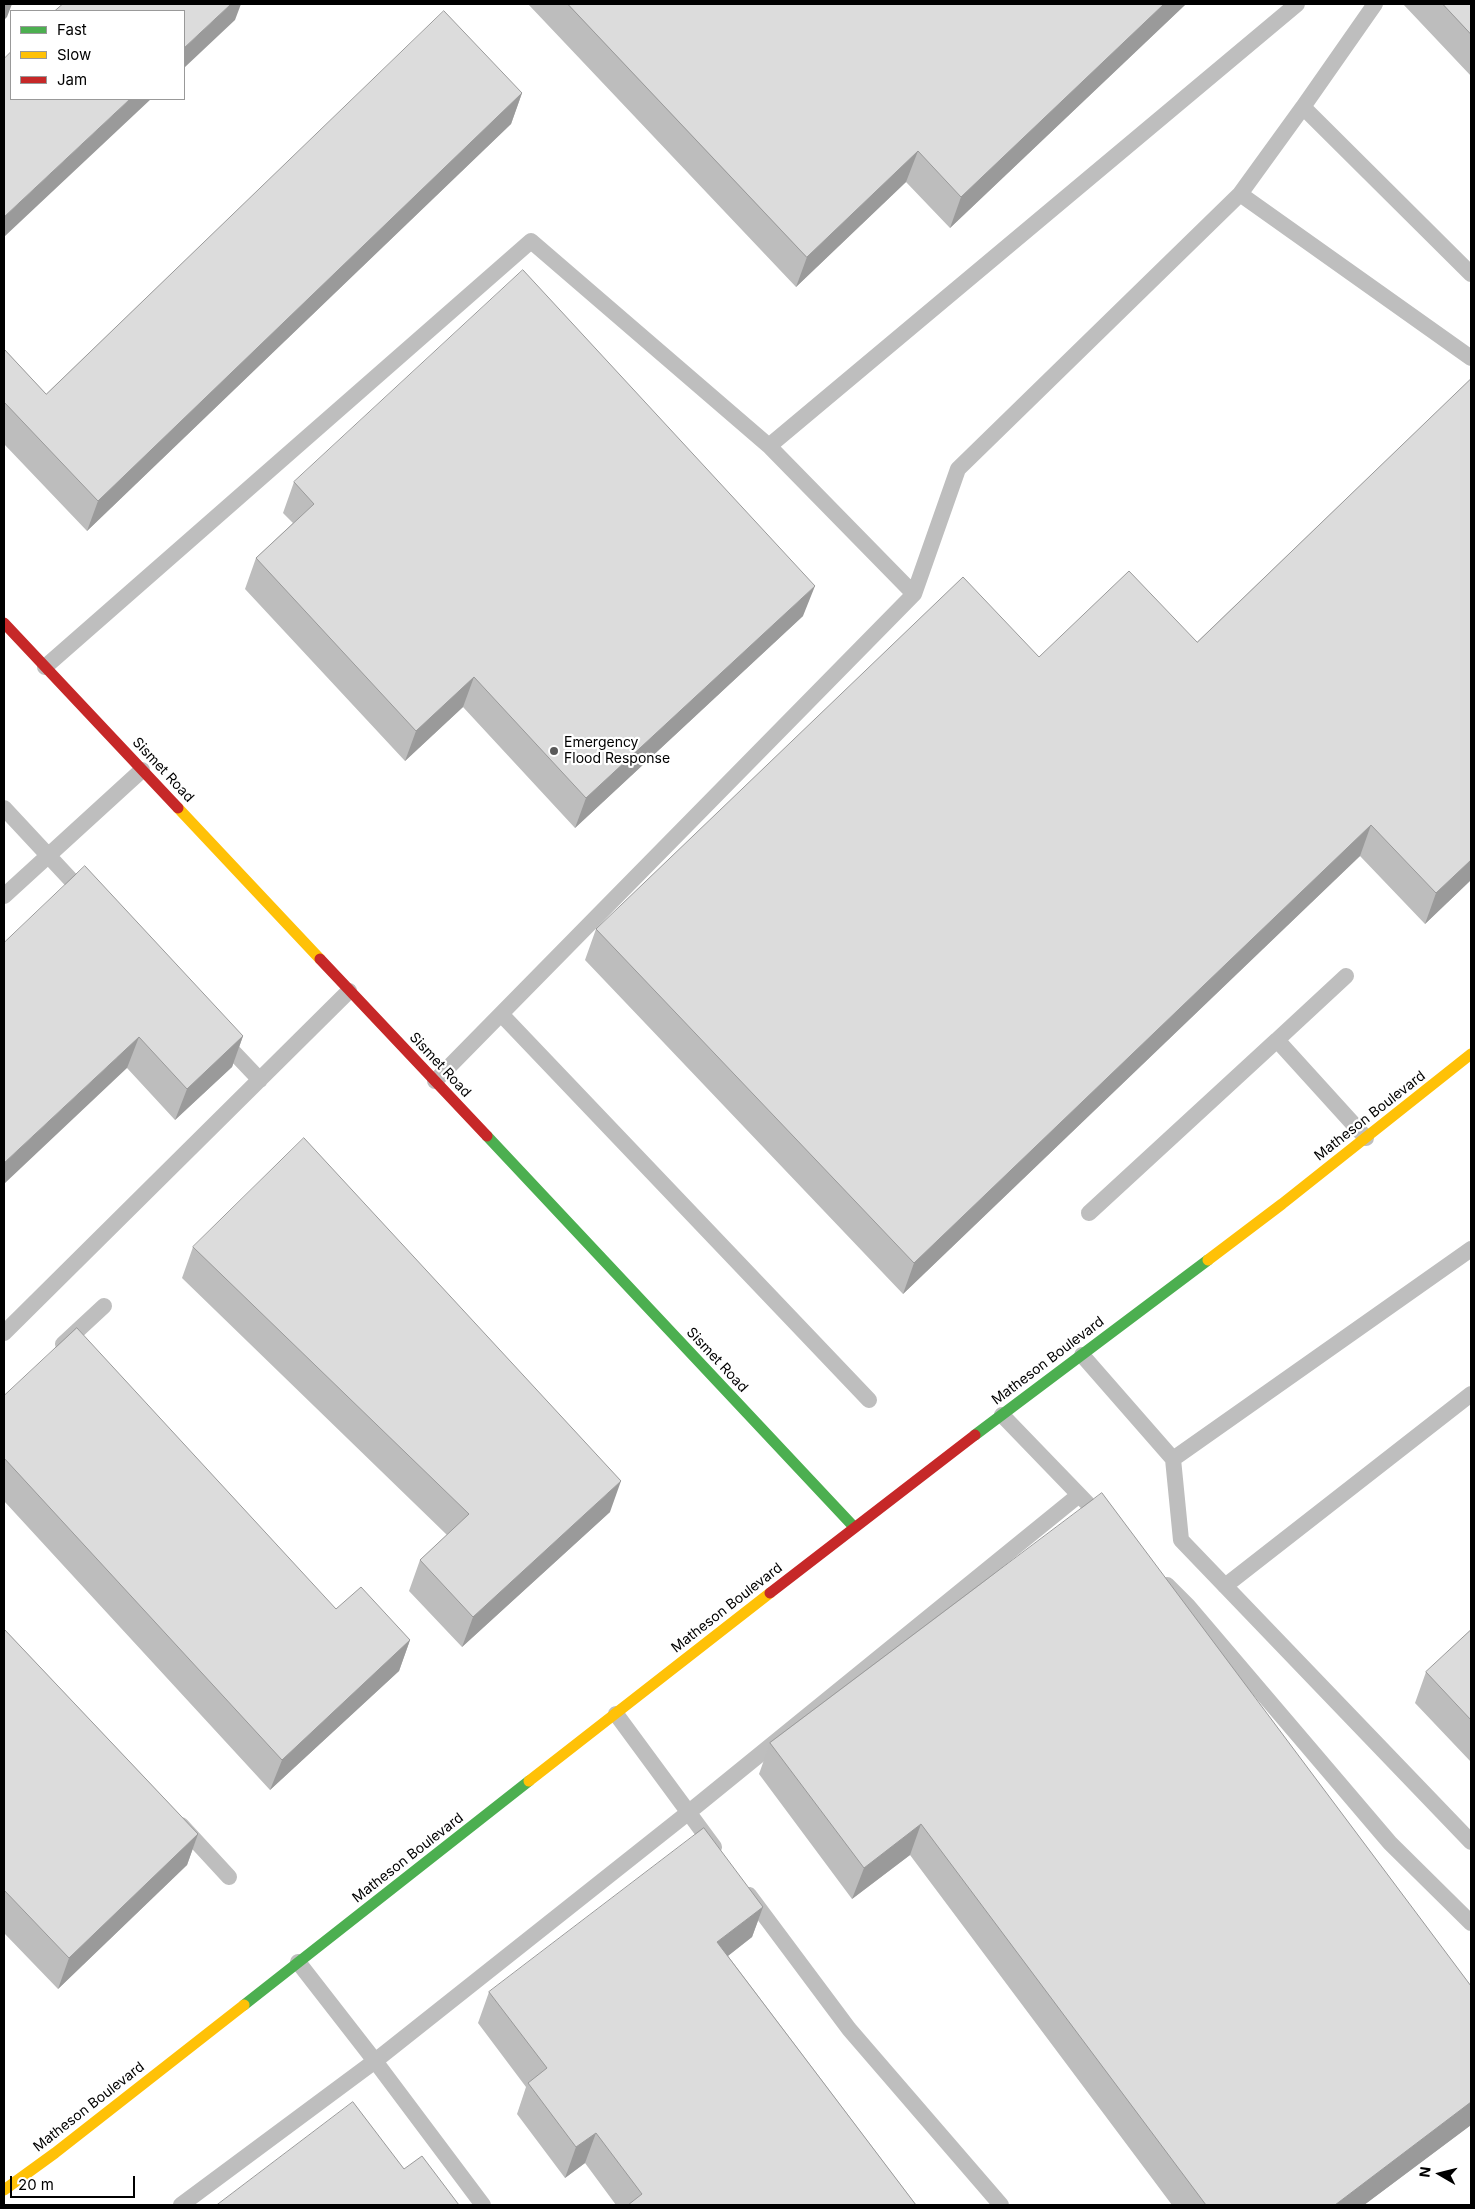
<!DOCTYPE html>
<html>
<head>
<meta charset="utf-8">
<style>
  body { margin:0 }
  #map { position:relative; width:1475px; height:2209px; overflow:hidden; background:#fff; font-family:Inter,sans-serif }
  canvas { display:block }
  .frame { position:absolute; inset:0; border:5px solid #000; pointer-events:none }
  .legend { position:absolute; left:10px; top:10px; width:175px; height:90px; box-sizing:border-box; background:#fff; border:1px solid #999; margin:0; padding:6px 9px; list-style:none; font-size:15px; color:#000 }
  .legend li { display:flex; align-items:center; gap:10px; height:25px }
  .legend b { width:25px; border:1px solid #999 }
  .north { position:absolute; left:1415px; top:2149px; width:50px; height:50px; -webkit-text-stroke:4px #fff; paint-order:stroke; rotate:278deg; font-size:14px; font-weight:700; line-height:20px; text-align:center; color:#000 }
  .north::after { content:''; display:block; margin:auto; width:18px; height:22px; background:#000; clip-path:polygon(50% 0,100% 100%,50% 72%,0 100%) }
  .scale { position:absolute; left:10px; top:2176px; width:125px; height:22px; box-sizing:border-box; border:2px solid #000; border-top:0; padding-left:6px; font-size:15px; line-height:18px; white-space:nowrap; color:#000; -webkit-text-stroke:4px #fff; paint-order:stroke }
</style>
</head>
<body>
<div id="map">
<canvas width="1475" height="2209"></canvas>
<div class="frame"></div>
<ul class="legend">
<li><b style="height:6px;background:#4caf50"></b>Fast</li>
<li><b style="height:6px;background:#ffc107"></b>Slow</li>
<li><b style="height:6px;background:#c62828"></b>Jam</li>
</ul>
<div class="north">N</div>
<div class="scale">20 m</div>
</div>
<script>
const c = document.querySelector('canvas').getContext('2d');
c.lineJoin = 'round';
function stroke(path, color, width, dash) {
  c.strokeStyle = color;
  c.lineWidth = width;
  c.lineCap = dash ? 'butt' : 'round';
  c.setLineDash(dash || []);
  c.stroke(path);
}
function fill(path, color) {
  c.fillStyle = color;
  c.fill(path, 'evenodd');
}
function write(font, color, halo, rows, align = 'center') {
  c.font = font + ' Inter,sans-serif';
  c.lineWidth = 4.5;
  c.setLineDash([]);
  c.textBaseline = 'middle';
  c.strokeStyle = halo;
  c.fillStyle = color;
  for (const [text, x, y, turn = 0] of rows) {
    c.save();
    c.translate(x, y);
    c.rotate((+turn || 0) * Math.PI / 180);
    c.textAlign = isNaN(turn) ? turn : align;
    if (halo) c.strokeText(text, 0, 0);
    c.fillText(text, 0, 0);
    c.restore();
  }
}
stroke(new Path2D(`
  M1303 107 1375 4
  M1240 194 1303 107 1471 274
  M914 594 958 469 1240 194 1471 358
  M45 667 531 241 769 446 1297 4
  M4 808 85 895
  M4 896 142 770
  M501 1014 869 1400
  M222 1040 260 1080
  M1277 1040 1346 976
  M435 1081 914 594 769 446
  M1089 1213 1277 1040 1366 1138
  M4 1333 349 991
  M63 1344 104 1306
  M1082 1355 1173 1459 1181 1540 1471 1842
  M1002 1415 1087 1503
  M1173 1459 1471 1249
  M1167 1585 1188 1606 1390 1843 1471 1923
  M1225 1586 1471 1394
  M616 1714 714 1847
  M181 1825 229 1877
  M749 1895 849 2029 1001 2205
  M298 1962 375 2061 689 1812 1079 1495
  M181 2205 375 2061 483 2205`), '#bebebe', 16);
stroke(new Path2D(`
  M487 1136 854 1527
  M975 1435 1208 1260
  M244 2005 529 1781`), '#4caf50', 11);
stroke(new Path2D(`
  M178 808 320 959
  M1208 1260 1282 1204 1471 1054
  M529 1781 770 1593
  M4 2190 55 2153 244 2005`), '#ffc107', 11);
stroke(new Path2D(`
  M4 623 178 808
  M320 959 487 1136
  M770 1593 975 1435`), '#c62828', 11);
fill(new Path2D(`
  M528 4H1186L950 228 906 182 796 287Z
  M1403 4H1471V76Z
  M522 93 511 124 87 531 4 444V349L46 394Z
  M1471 379V880L1425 924 1360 856 903 1294 585 960 596 929 1039 657 1197 642Z
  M294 482 803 616 575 828 463 707 405 761 245 589 256 558 293 523 283 513Z
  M4 943 243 1036 232 1067 175 1120 127 1068Z
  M193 1247 610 1512 462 1647 409 1591 420 1560 447 1535 182 1278Z
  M4 1396 336 1609 410 1640 399 1671 270 1790 4 1501Z
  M4 1629 198 1834 187 1865 58 1989 4 1933Z
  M1471 1630V1762L1415 1703 1426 1672Z
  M770 1743 1471 1986V2125L1364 2205H1172L910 1855 852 1899 759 1774Z
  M763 1907 752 1937 728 1956 916 2205H616L585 2163 565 2178 517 2114 526 2087 478 2023 489 1992Z`), '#bdbdbd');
fill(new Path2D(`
  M4 4H12L7 17 4 20Z
  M231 4H241L235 20 184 68V48Z
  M1164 4H1186L950 228 961 197Z
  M522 93 511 124 87 531 98 501Z
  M130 99H151L4 237V217Z
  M918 151 906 182 796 287 807 257Z
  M815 586 803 616 575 828 586 798Z
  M474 677 463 707 405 761 416 731Z
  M1371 825 1360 856 903 1294 914 1263Z
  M1471 860V880L1425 924 1436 893Z
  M243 1036 232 1067 175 1120 187 1089Z
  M139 1037 127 1068 4 1184V1163Z
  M621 1481 610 1512 462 1647 473 1617Z
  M410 1640 399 1671 270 1790 282 1760Z
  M921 1824 910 1855 852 1899 864 1868Z
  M198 1834 187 1865 58 1989 69 1958Z
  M763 1907 752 1937 706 1973 717 1942Z
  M1471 2102V2125L1364 2205H1335Z
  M596 2133 585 2163 565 2178 576 2147Z`), '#9a9a9a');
const building = new Path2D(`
  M63 4H231L184 48V11H55Z
  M568 4H1164L961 197 918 151 807 257Z
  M1443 4H1471V34Z
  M444 11 522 93 98 501 4 402V349L46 394Z
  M11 52V99H130L4 217V59Z
  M523 270 815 586 586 798 474 677 416 731 256 558 314 504 294 482Z
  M1471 379V860L1436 893 1371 825 914 1263 596 929 963 577 1039 657 1129 571 1197 642Z
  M85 866 243 1036 187 1089 139 1037 4 1163V943Z
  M304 1138 621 1481 473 1617 420 1560 469 1514 193 1247Z
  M77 1328 336 1609 361 1587 410 1640 282 1760 4 1458V1396Z
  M1102 1493 1471 1986V2102L1335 2205H1206L921 1824 864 1868 770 1743Z
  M4 1629 198 1834 69 1958 4 1890Z
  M1471 1630V1720L1426 1672Z
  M704 1828 763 1907 717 1942 916 2205H628L642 2194 596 2133 576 2147 528 2083 547 2068 489 1992Z
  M353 2102 404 2169 422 2156 459 2205H217Z`);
fill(building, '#dcdcdc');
stroke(building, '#9a9a9a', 1);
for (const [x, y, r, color] of [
  [554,751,5,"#595959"]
]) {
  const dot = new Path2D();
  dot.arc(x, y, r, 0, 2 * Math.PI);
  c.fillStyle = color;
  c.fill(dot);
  stroke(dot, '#fff', 2);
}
write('14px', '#000', '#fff', [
  ["Emergency",564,743],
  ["Flood Response",564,759]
], 'left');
write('14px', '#000', '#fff', [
  ["Sismet Road",163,770,47],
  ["Sismet Road",440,1065,47],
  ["Matheson Boulevard",1370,1116,-38],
  ["Sismet Road",717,1360,47],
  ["Matheson Boulevard",1048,1361,-37],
  ["Matheson Boulevard",727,1608,-38],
  ["Matheson Boulevard",408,1858,-38],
  ["Matheson Boulevard",89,2107,-38]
]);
</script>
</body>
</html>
